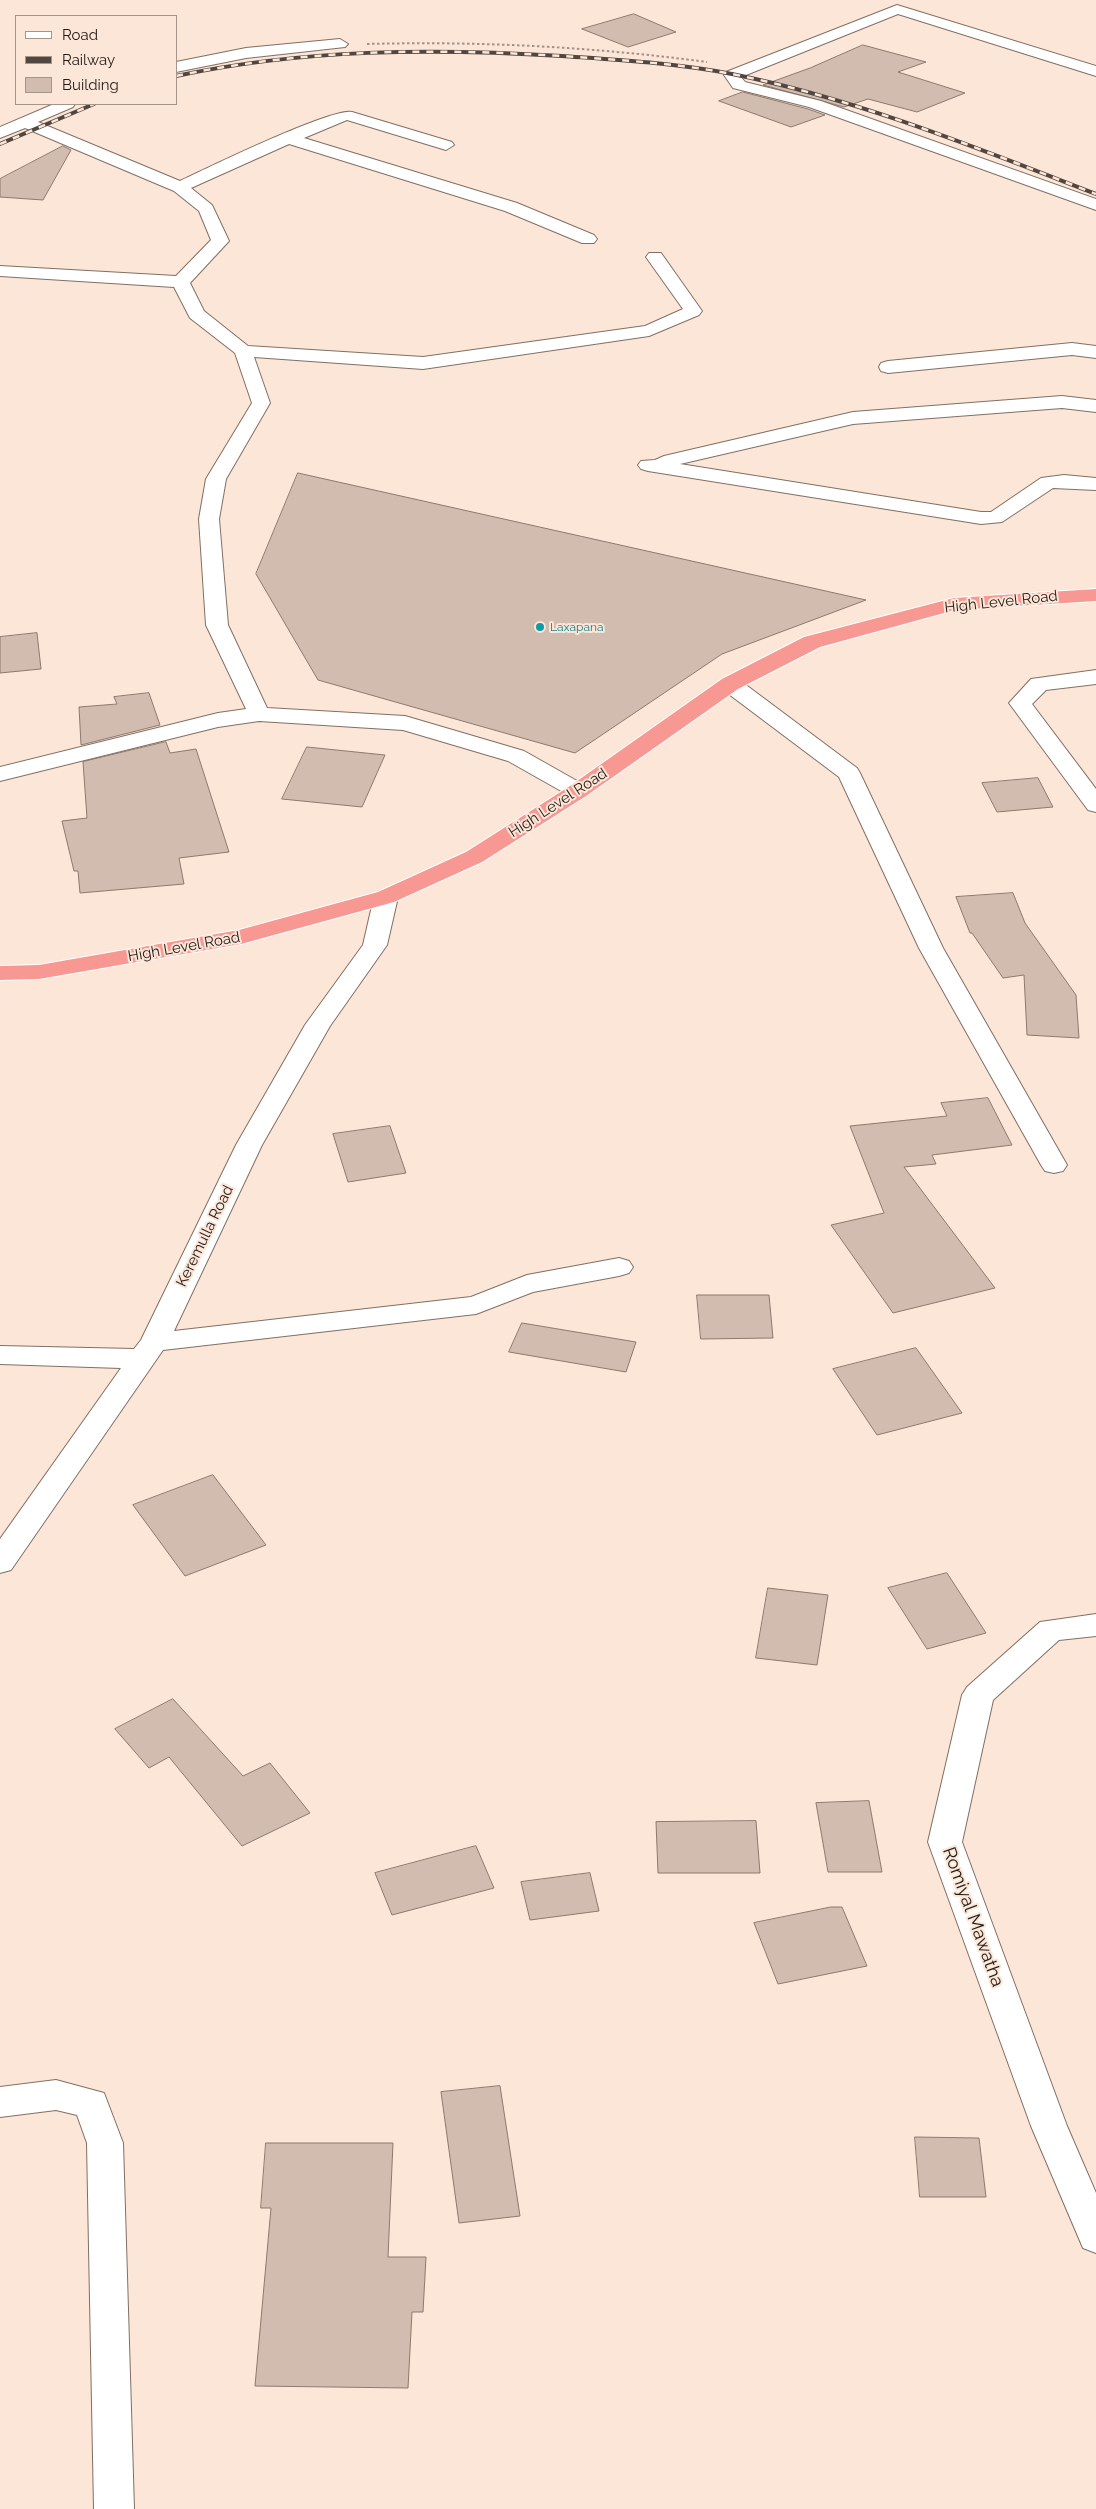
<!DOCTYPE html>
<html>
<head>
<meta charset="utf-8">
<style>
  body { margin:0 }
  #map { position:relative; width:1096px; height:2509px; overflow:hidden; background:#fce6d8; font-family:Raleway,sans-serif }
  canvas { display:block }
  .legend { position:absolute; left:15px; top:15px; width:162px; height:90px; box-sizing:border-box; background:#fce6d8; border:1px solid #a4948a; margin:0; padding:6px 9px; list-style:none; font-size:15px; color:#211a15 }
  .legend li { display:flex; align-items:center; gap:10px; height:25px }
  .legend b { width:25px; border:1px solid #a4948a }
</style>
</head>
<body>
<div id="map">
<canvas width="1096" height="2509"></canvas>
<ul class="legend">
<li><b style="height:6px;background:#fff"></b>Road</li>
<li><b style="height:6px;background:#514740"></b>Railway</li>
<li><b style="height:14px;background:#d1bcaf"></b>Building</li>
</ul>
</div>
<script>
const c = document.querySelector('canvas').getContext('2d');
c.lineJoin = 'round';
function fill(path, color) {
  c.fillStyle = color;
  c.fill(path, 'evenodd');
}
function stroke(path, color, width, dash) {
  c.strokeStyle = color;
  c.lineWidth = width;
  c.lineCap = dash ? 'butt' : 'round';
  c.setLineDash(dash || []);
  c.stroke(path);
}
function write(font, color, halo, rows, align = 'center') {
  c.font = font + ' Raleway,sans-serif';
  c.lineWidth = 4;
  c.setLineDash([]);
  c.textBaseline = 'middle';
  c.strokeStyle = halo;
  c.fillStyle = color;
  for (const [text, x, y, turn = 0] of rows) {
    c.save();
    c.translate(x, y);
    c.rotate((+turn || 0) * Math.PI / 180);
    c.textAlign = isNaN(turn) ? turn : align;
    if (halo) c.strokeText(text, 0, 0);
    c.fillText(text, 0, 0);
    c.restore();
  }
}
const building = new Path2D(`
  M634 14 676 32 628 47 582 29Z
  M863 45 926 62 898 72 965 93 917 112 868 99 844 107 763 85 810 68Z
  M743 92 808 109 825 115 791 127 719 101Z
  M63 146 71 150 43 200 0 197V179Z
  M298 473 866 600 722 654 575 753 318 680 256 574Z
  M37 633 41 669 0 673V637Z
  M149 693 160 725 81 745 79 707 117 704 114 697Z
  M166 742 170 753 196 749 229 852 179 858 184 884 80 893 78 871H74L62 821 87 818 83 762Z
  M307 747 385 755 362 807 282 799Z
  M1038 778 1053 807 997 812 982 783Z
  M1013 893 1025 923 1076 995 1079 1038 1027 1035 1024 975 1003 978 972 933H970L956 897Z
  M988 1098 1012 1145 932 1155 936 1164 904 1167 995 1288 893 1313 831 1225 884 1213 850 1126 947 1116 941 1103Z
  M390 1126 406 1173 348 1182 333 1134Z
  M697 1295H769L773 1338 701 1339Z
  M522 1323 636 1342 626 1372 509 1352Z
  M916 1348 962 1413 877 1435 833 1369Z
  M213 1475 266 1545 185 1576 133 1505Z
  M947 1573 986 1633 927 1649 888 1588Z
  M768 1588 828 1595 817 1665 756 1658Z
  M173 1699 243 1776 270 1763 310 1813 242 1846 169 1757 149 1768 115 1729Z
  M869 1801 882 1872H828L816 1803Z
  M756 1821 760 1873H658L656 1822Z
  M476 1846 494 1888 392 1915 375 1873Z
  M590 1873 599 1911 530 1920 521 1882Z
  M831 1907H842L867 1966 778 1984 754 1923Z
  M500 2086 520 2216 459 2223 441 2092Z
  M915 2137 979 2138 986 2197H920Z
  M266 2143H393L388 2257H426L423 2312H412L408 2388 255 2386 271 2208H261Z`);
fill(building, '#d1bcaf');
stroke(building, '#8d796d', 1);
const minor = new Path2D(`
  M897 5 1096 66V76L898 14 741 77 745 82 821 101 1096 199V210L809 107 733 88 724 75 726 72Z
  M340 39 348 44 345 47 246 58 176 72V62L246 48Z
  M54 104H75L73 107 38 122 180 181C205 169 333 107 352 112L452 142 454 145 446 150 347 120 304 138 517 203 594 235 597 239 594 243H582L505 211 289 144 191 188 212 205 229 241 190 283 204 311 248 346 423 357 645 326 683 309 646 257 649 253H661L702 311 699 315 649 336 423 369 254 357 270 403 226 479 219 519 228 625 267 708 405 716 524 751 586 786 589 791 586 796 578 798 570 796 508 761 403 730 259 721 218 727 0 781V767L218 713 246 709 206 625 199 519 206 479 252 403 235 353 190 318 174 287 0 276V266L176 276 211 240 199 211 174 191 25 128 0 138V127Z
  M1072 343 1096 346V358L1072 355 888 373 881 371 879 367 881 363 888 361Z
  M1062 396 1096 400V412L1062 408 853 424 680 464 981 512H991L1041 478 1064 475 1096 478V490L1053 488 1002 522 981 524 648 471 641 469 638 465 641 461 655 460 664 456 853 412Z
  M1096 670V684L1046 690 1032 704 1096 789V812L1088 810 1009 703 1031 679Z
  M730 677 738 679 857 768 860 773 943 948 1067 1165 1063 1171 1054 1173 1045 1171 1041 1165 919 948 839 777 722 689 719 684 722 679Z
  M386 890 394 892 398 897 387 945 330 1026 262 1145 174 1331 471 1297 527 1275 619 1258 629 1261 633 1267 629 1273 619 1276 533 1292 476 1314 163 1350 11 1570 0 1573V1539L121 1368 0 1364V1346L134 1349 141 1340 236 1145 305 1025 363 945 374 897 378 892Z
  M1096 1614V1636L1059 1640 993 1700 962 1842 1067 2126 1096 2193V2253L1083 2248 1031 2126 928 1842 962 1695 967 1687 1040 1622Z
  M56 2080 104 2093 123 2143 134 2509H94L87 2143 77 2115 56 2110 0 2117V2087Z`);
const highway = new Path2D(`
  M1096 589V601L955 610 820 647 738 689 586 796 482 862 394 902 241 944 39 979 0 980V966L39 965 239 930 378 892 466 852 570 786 722 679 804 637 954 598Z`);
stroke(minor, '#826f63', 2);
stroke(highway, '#fff', 2);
stroke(new Path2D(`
  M367 44C481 41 594 47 707 62`), '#a19187', 2, [2.5, 2.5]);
fill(minor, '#fff');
fill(highway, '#f79893');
const rail = new Path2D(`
  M176 76C304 49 432 48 562 56 619 60 676 63 732 74 857 99 977 148 1096 194
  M0 144 94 104`);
stroke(rail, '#514740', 4);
stroke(rail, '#fce6d8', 2.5, [7]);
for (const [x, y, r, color] of [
  [540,627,5,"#0f9aa8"]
]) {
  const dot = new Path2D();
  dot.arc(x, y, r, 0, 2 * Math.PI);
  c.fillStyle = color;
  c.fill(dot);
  stroke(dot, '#fce6d8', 2);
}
write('12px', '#0d838f', '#fce6d8', [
  ["Laxapana",550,627]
], 'left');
write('15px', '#211a15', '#fce6d8', [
  ["High Level Road",1001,602,-6],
  ["High Level Road",558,803,-33],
  ["High Level Road",184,947,-10],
  ["Keremulla Road",205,1236,-64]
]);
write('18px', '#211a15', '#fce6d8', [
  ["Romiyal Mawatha",973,1917,70]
]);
</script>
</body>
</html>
